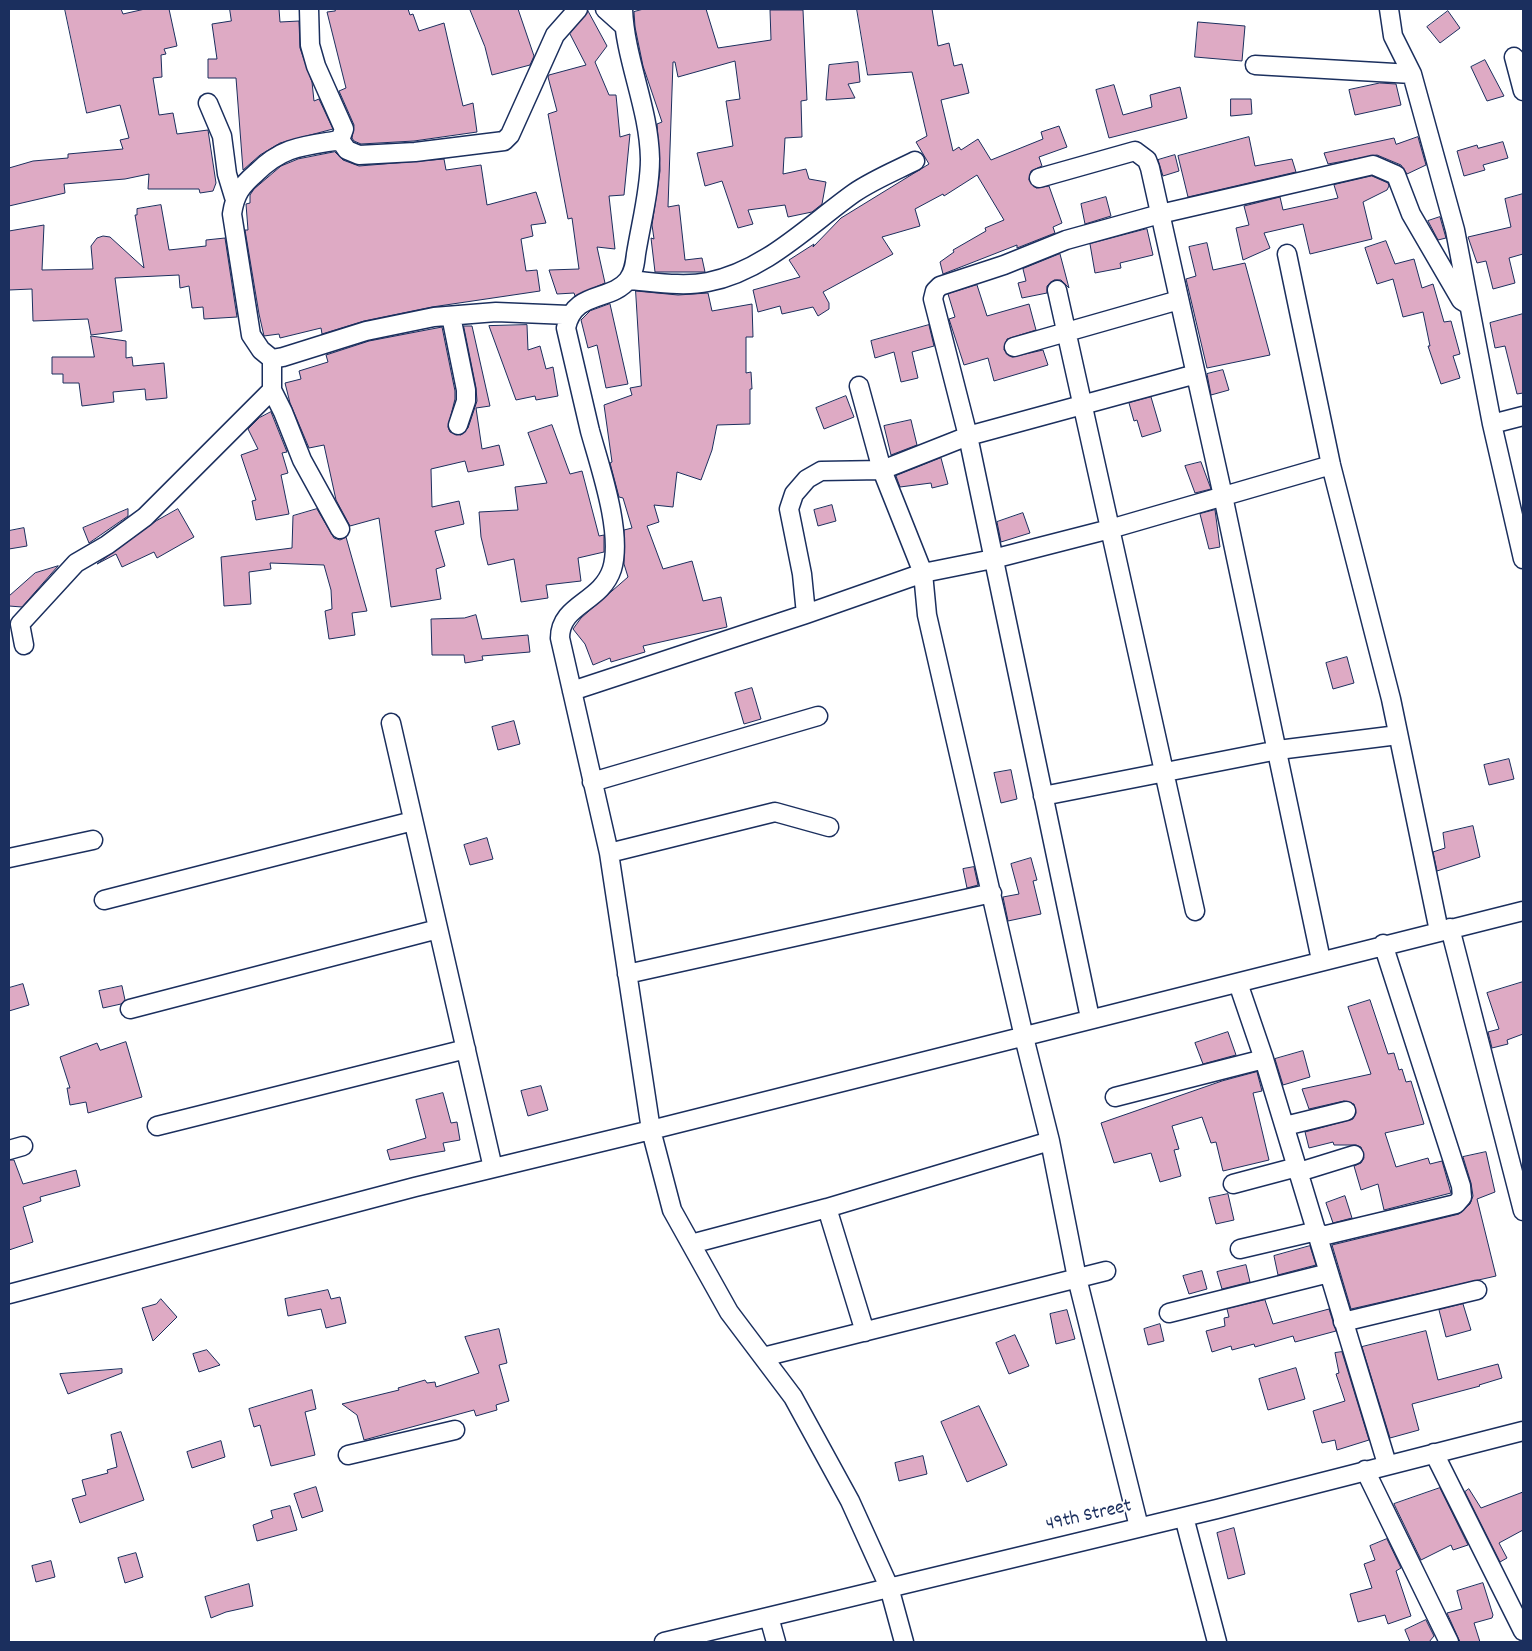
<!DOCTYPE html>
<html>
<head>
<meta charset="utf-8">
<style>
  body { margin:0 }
  #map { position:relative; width:1532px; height:1651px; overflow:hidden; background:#fff; font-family:Dekko,sans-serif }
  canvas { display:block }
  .frame { position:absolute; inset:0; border:10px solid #1b2f5e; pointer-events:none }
</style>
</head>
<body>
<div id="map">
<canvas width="1532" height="1651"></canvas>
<div class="frame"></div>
</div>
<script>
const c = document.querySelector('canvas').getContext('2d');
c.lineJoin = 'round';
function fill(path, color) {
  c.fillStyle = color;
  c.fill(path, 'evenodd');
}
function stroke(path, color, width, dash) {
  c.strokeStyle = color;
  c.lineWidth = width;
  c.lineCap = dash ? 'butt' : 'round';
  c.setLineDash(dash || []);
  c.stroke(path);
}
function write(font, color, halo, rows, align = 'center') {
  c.font = font + ' Dekko,sans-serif';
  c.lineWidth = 4;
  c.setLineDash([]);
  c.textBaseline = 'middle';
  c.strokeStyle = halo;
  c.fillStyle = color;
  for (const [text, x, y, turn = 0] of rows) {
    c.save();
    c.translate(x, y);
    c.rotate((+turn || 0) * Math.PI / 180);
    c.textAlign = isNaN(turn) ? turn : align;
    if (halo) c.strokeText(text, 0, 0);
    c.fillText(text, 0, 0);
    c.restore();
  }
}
const building = new Path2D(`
  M65 9H121L123 14 145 9H169L177 46 164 49 166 54 161 55 162 77 153 78 159 115 173 113 177 134 208 130 216 183 213 191 200 193 199 189H148L149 174 125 179 64 184 65 193 9 206V168L33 161 68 158V154L123 149 120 140 129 138 120 105 87 113Z
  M230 9H279L280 22 299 21 300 48 312 82 314 101 319 99 333 129 280 143 260 155 243 170 236 78H208V59H217L212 24 231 21Z
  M335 9H408L410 15 413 14 419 31 444 23 463 106 473 103 477 132 414 141 361 144 354 141 352 138 354 125 339 91 346 88 327 12 335 11Z
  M470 9H518L534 56 530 65 492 75 485 47Z
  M644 9H706L718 48 771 40 770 10H803L807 100 801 101 802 137 785 138 783 174 806 169 809 179 826 182 822 204 812 212 788 217 785 205 748 210 753 224 738 228 722 181 705 186 697 153 733 146 726 101 740 99 735 61 678 77 675 62H673L668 207 679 205 685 260 702 258 705 272H655L651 238 654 239 652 225 660 171 657 124 662 122 643 66 635 27 634 12Z
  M857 9H932L938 46 949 43 954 66 962 64 969 93 941 100 953 151 959 147 961 150 978 139 991 160 1043 139 1041 132 1059 126 1067 147 1039 157 1042 166 1031 171 1029 180 1036 188 1049 186 1062 223 1053 227 1055 233 1017 248V245L943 274 940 262 954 252 953 250 986 231 985 228 1004 220 977 175 944 196 943 194 915 209 920 226 882 237 893 254 823 292 829 303V309L818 316 813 307 782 314 780 306 758 312 753 290 800 277 789 260 814 244 813 247 841 218 929 164 916 142 927 136 912 72 868 75Z
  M588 11 607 46 595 62 609 95H616L620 137 630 134 624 195 609 196 615 249 597 247 605 283 575 296 574 293 557 294 549 270 579 269 572 218 568 219 548 114 557 111 548 77 549 75 586 65 570 34Z
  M1448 11 1460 28 1440 43 1427 27Z
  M1198 22 1245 26 1242 61 1195 57Z
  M1485 60 1504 96 1487 101 1471 67Z
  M858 62 860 82 848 84 855 98 826 100 829 65Z
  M1380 83 1396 84 1401 105 1355 115 1349 90Z
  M1114 85 1123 115 1152 107 1150 95 1180 87 1187 118 1109 138 1096 90Z
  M1231 99H1251L1252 114 1231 116Z
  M1249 137 1255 166 1292 159 1296 172 1188 197 1178 156Z
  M1418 137 1426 165 1407 174 1401 165 1377 155 1328 164 1324 153 1394 138 1396 144Z
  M1503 142 1508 158 1483 165 1485 170 1464 176 1457 151 1477 145 1478 148Z
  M335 152 343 160 359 166 444 159 446 170 481 165 487 205 536 192 546 223 531 225 533 236 521 239 526 271 537 270 540 291 432 307 364 321 322 334 321 328 280 338 279 334 264 336 259 314 245 230H248L246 204 250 203V195L254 189 281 166 298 159Z
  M1175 155 1179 171 1163 176 1158 160Z
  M1372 176 1388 183 1389 186 1387 190 1363 202 1372 239 1310 254 1303 224 1264 233 1270 248 1243 260 1236 228 1249 225 1244 206 1280 197 1283 210 1338 198 1334 185Z
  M1523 194V254L1509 258 1515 283 1493 289 1486 261 1477 263 1468 237 1511 227 1505 199Z
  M1106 197 1111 216 1085 224 1081 204Z
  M161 205 169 250 206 246V240L225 238 237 317 204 319 203 307 192 308 189 286 180 288 179 275 115 278 122 331 91 335 88 319 33 321 32 289 9 290V231L44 225 42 270 93 269 91 246 97 238 103 236 110 237 144 268 135 215H137V209Z
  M1440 217 1446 238 1438 240 1428 221Z
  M1147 229 1153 255 1120 263 1121 268 1095 273 1090 244Z
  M1386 241 1395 264 1414 259 1422 288 1433 284 1444 322 1451 321 1460 354 1453 356 1460 378 1441 384 1428 346H1430L1423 312 1403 317 1393 279 1377 284 1365 248Z
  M1207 243 1213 270 1245 263 1270 355 1207 368 1186 279 1196 276 1189 247Z
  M1060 254 1069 288 1061 280H1054L1047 286V293L1022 298 1018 283 1026 281 1023 269Z
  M977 285 987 316 1029 304 1036 330 1007 339 1004 350 1012 357 1043 350 1048 365 994 381 988 358 964 365 949 319 955 317 948 294Z
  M636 291 678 295 708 293 712 311 752 304 753 337H746V373L751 372 752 389H750V424L717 425 712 450 701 480 677 472 673 507 654 505 659 522 647 526 663 569 692 561 703 601 721 597 727 627 643 646 645 652 611 662 610 658 593 665 585 644 573 629 581 618 628 577 624 564V530L632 528 623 498 619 497 610 463 612 462 604 405 632 395 630 388 641 386Z
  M610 304 628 384 606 388 597 345 588 348 581 320 590 311Z
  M1523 314V393L1517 394 1505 346 1495 348 1490 323Z
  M527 325 528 350 540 346 546 369 553 367 558 396 536 400 535 396 516 400 489 326Z
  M929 325 934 346 912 352 918 378 901 382 894 352 875 358 871 341Z
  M464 326H472L490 406 476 408 482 449 499 445 504 465 468 472 465 461 431 469 432 507 459 501 464 524 435 531 445 566 436 569 441 599 391 607 379 518 350 526 336 500 324 445 309 448 290 403 285 383 301 379 299 371 328 362 326 355 369 341 442 327 455 391V399L448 427 450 432 461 435 468 428 477 401 476 388Z
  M91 336 126 341V358L132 357 133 366 164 363 167 398 146 400 145 389 113 392 114 402 82 406 79 383H63V374H52V357H94Z
  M1223 370 1229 390 1211 395 1207 374Z
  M846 396 854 417 824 429 816 408Z
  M1151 397 1161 431 1142 437 1137 420 1134 421 1129 403Z
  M271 412 287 452 282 453 288 473 281 475 289 514 256 520 252 501 256 500 241 455 258 449 248 429 259 418Z
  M911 420 917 445 891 455 884 426Z
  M552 425 570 474 582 471 599 536 604 535V552L578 558 581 581 546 585 548 598 521 602 514 559 488 565 481 537 479 512 518 510 515 487 547 483 528 433Z
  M941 458 948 484 932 488 931 483 900 487 896 476Z
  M1201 462 1211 489 1195 493 1185 466Z
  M832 505 836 521 818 526 814 510Z
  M128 509V516L89 543 83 528Z
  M178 509 194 537 157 558 154 552 122 567 116 554 97 564 156 521Z
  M317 509 334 538 340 540 346 537 367 611 352 613 355 635 329 639 325 611 332 609 331 590 324 565 270 563 271 569 249 572 251 604 224 606 221 557 292 548 293 516Z
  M1215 510 1220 547 1209 549 1200 514Z
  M1023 513 1030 533 1001 542 997 522Z
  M24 528 27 546 9 549V531Z
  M58 566 22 607 9 606V596L35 573Z
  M476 615 482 639 528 635 530 652 482 656 483 660 465 663 464 655H432L431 619 464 618Z
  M1347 657 1354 683 1333 689 1326 663Z
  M752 688 761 719 744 724 735 693Z
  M514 721 520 744 498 750 492 727Z
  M1509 759 1514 779 1489 785 1484 765Z
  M1011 770 1017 799 1001 803 994 773Z
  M1473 826 1480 857 1437 871 1433 852 1445 848 1443 833Z
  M487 838 493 859 470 865 464 845Z
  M1031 858 1037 880 1033 881 1041 914 1008 921 1003 897 1019 894 1011 864Z
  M974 867 978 885 967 888 963 869Z
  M1523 982V1034L1507 1040 1508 1044 1492 1048 1488 1032 1499 1029 1487 993Z
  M23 984 29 1005 9 1011V988Z
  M122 986 125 1000 121 1004 103 1008 99 991Z
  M1370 1000 1388 1054 1394 1053 1399 1070 1402 1069 1406 1082 1411 1081 1424 1124 1385 1133 1396 1167 1428 1158 1430 1164 1442 1161 1451 1193 1384 1210 1378 1184 1361 1190 1354 1166 1361 1163 1364 1158 1361 1147 1356 1145H1334L1333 1142 1309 1148 1305 1132 1353 1119 1356 1113 1354 1104 1344 1101 1309 1109 1302 1089 1371 1074 1348 1007Z
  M1228 1032 1236 1055 1203 1064 1195 1043Z
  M126 1042 142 1097 88 1113 86 1102 70 1105 67 1088H70L60 1057 97 1043 100 1050Z
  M1303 1051 1310 1077 1283 1085 1275 1059Z
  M1257 1072 1262 1091 1253 1093 1269 1160 1223 1171 1216 1142 1211 1143 1202 1117 1172 1126 1179 1149 1174 1150 1181 1176 1160 1182 1151 1153 1114 1163 1101 1123 1222 1081Z
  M541 1086 548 1110 528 1116 521 1091Z
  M443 1093 451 1123 457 1122 460 1140 443 1143 445 1151 390 1160 387 1150 426 1138 416 1100Z
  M1486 1152 1495 1192 1477 1199 1496 1276 1351 1309 1332 1245 1459 1214 1470 1204 1473 1196 1471 1183 1463 1157Z
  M9 1160H14L23 1184 76 1170 80 1186 40 1197 41 1201 23 1207 33 1242 9 1250Z
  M1228 1194 1234 1220 1216 1224 1209 1198Z
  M1345 1196 1352 1218 1333 1223 1326 1203Z
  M1310 1246 1316 1265 1278 1275 1274 1256Z
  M1246 1265 1250 1282 1222 1289 1217 1272Z
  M1202 1271 1207 1289 1189 1294 1183 1276Z
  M328 1290 331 1299 340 1297 346 1323 326 1328 321 1309 288 1316 285 1299Z
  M161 1299 177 1317 153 1341 142 1308 156 1304Z
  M1265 1300 1273 1324 1329 1309 1336 1331 1295 1342 1293 1336 1255 1347 1254 1344 1232 1350 1231 1346 1212 1352 1206 1331 1225 1326 1224 1318 1229 1317 1227 1309Z
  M1463 1304 1471 1330 1446 1337 1439 1310Z
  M1067 1310 1075 1339 1056 1344 1050 1314Z
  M1160 1324 1164 1341 1148 1345 1144 1329Z
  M499 1329 507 1363 499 1365 509 1401 496 1405 497 1410 476 1416 474 1410 364 1440 357 1415 342 1404 399 1390 398 1388 425 1380 427 1383 435 1382 436 1387 479 1373 465 1337Z
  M1426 1331 1438 1380 1498 1364 1502 1378 1479 1385 1480 1386 1412 1404 1419 1430 1390 1438 1362 1347Z
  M1015 1335 1029 1366 1009 1374 996 1343Z
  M207 1350 220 1365 199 1372 193 1354Z
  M1342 1352 1369 1440 1337 1450 1335 1440 1322 1443 1313 1411 1345 1401 1336 1374 1339 1373 1335 1353Z
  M1296 1368 1305 1399 1268 1410 1259 1379Z
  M122 1369V1373L68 1394 60 1374Z
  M312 1390 316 1409 305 1412 315 1455 271 1466 260 1425 254 1427 249 1409Z
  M979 1406 1007 1465 967 1482 941 1422Z
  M121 1432 144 1500 80 1523 72 1499 86 1495 82 1480 108 1473 107 1470 117 1467 111 1435Z
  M221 1441 225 1457 192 1468 187 1452Z
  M923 1456 927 1474 899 1481 895 1463Z
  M316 1487 323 1511 302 1518 294 1494Z
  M1440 1488 1468 1545 1453 1550 1451 1545 1421 1560 1394 1504Z
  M1469 1489 1481 1508 1523 1492V1530L1499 1543 1507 1558 1500 1562 1465 1492Z
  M290 1506 297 1530 257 1541 253 1525 273 1518 271 1511Z
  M1234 1528 1245 1574 1228 1579 1217 1533Z
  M1387 1539 1401 1568 1396 1571 1411 1616 1388 1624 1385 1615 1358 1622 1350 1594 1372 1588 1364 1564 1375 1560 1370 1546Z
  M136 1553 143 1577 125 1583 118 1558Z
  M51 1561 55 1577 36 1582 32 1566Z
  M1483 1583 1493 1615 1492 1618 1474 1623 1480 1642H1460L1447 1613 1462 1609 1457 1591Z
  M249 1584 253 1606 226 1612 211 1618 205 1597Z
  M1426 1620 1434 1636 1429 1642H1410L1405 1630Z`);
fill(building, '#deaac4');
stroke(building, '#1b2f5e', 1);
const minor = new Path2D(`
  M309 9 310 45 316 66 344 129 340 140C304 146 283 146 256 173 241 186 235 194 232 214L251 335 261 350 272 359 283 357 366 331 434 317 496 312 569 315
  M605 9 624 26
  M623 9C625 60 649 107 650 159 650 190 641 223 636 254 635 263 634 272 628 280 611 302 574 290 566 328 574 363 582 397 590 431 600 467 623 533 612 569 601 603 560 604 560 638L609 853 651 1130 672 1210 729 1312 793 1397 850 1501 889 1587 904 1642
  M1389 9 1393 36 1412 74 1455 230 1492 424 1523 559
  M1514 57 1523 91
  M1255 65 1412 74
  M208 103 222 136 227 174 234 197
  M340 140 347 150 359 155 415 152 504 141 510 135 555 35 578 9
  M1039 178 1135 151 1147 160 1150 168 1223 496 1321 960
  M1287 254 1331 465 1391 699 1439 931
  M628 280C654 282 683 287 708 282 765 271 809 225 854 193 873 180 895 171 915 161
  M1057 290 1195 911
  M451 316 466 390V401L458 425
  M1014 347 1179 300
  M272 359V390L283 412 302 460 340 529
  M859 386 882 470 923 573 927 615 1024 1037 1050 1141 1077 1278 1139 1527
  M1492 424 1523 416
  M806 614 802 574 789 509 794 494 807 479 821 471 882 470 968 436 1196 374
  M24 645 20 624 76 563 107 545 145 517 272 390
  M572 691 806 614 923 573 993 559 1110 529 1331 465
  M391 723 493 1168
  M592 782 818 716
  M1043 796 1278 750 1398 735
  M609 853 775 812 829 827
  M9 858 93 840
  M104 900 413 821
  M1450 928 1523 1211
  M627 974 992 893
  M1238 983 1264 1059 1387 1464
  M130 1009 438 929
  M1090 1018 968 436 933 299 935 291 940 286 1004 265 1066 240 1160 214 1373 165 1396 175 1411 214 1461 300 1469 305
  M1115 1097 1264 1059
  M157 1126 466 1049
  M1285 1126 1346 1111
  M9 1150 23 1146
  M1299 1172 1354 1155
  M1233 1184 1297 1167
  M827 1208 865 1332
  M1318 1237 1456 1204 1462 1197 1461 1186 1383 944
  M691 1244 827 1208 1050 1141
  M1240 1249 1317 1231
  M9 1294 415 1187 651 1130 1523 911
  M1169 1313 1329 1273
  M1343 1322 1477 1290
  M763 1357 1106 1271
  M1434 1453 1523 1631
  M348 1455 455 1430
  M1365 1470 1449 1642
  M1184 1517 1217 1642
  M769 1617 776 1642
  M664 1642 1217 1509 1523 1431`);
stroke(minor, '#1b2f5e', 21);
stroke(minor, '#fff', 18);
write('20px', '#1b2f5e', '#fff', [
  ["49th Street",1089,1517,-13]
]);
</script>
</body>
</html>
